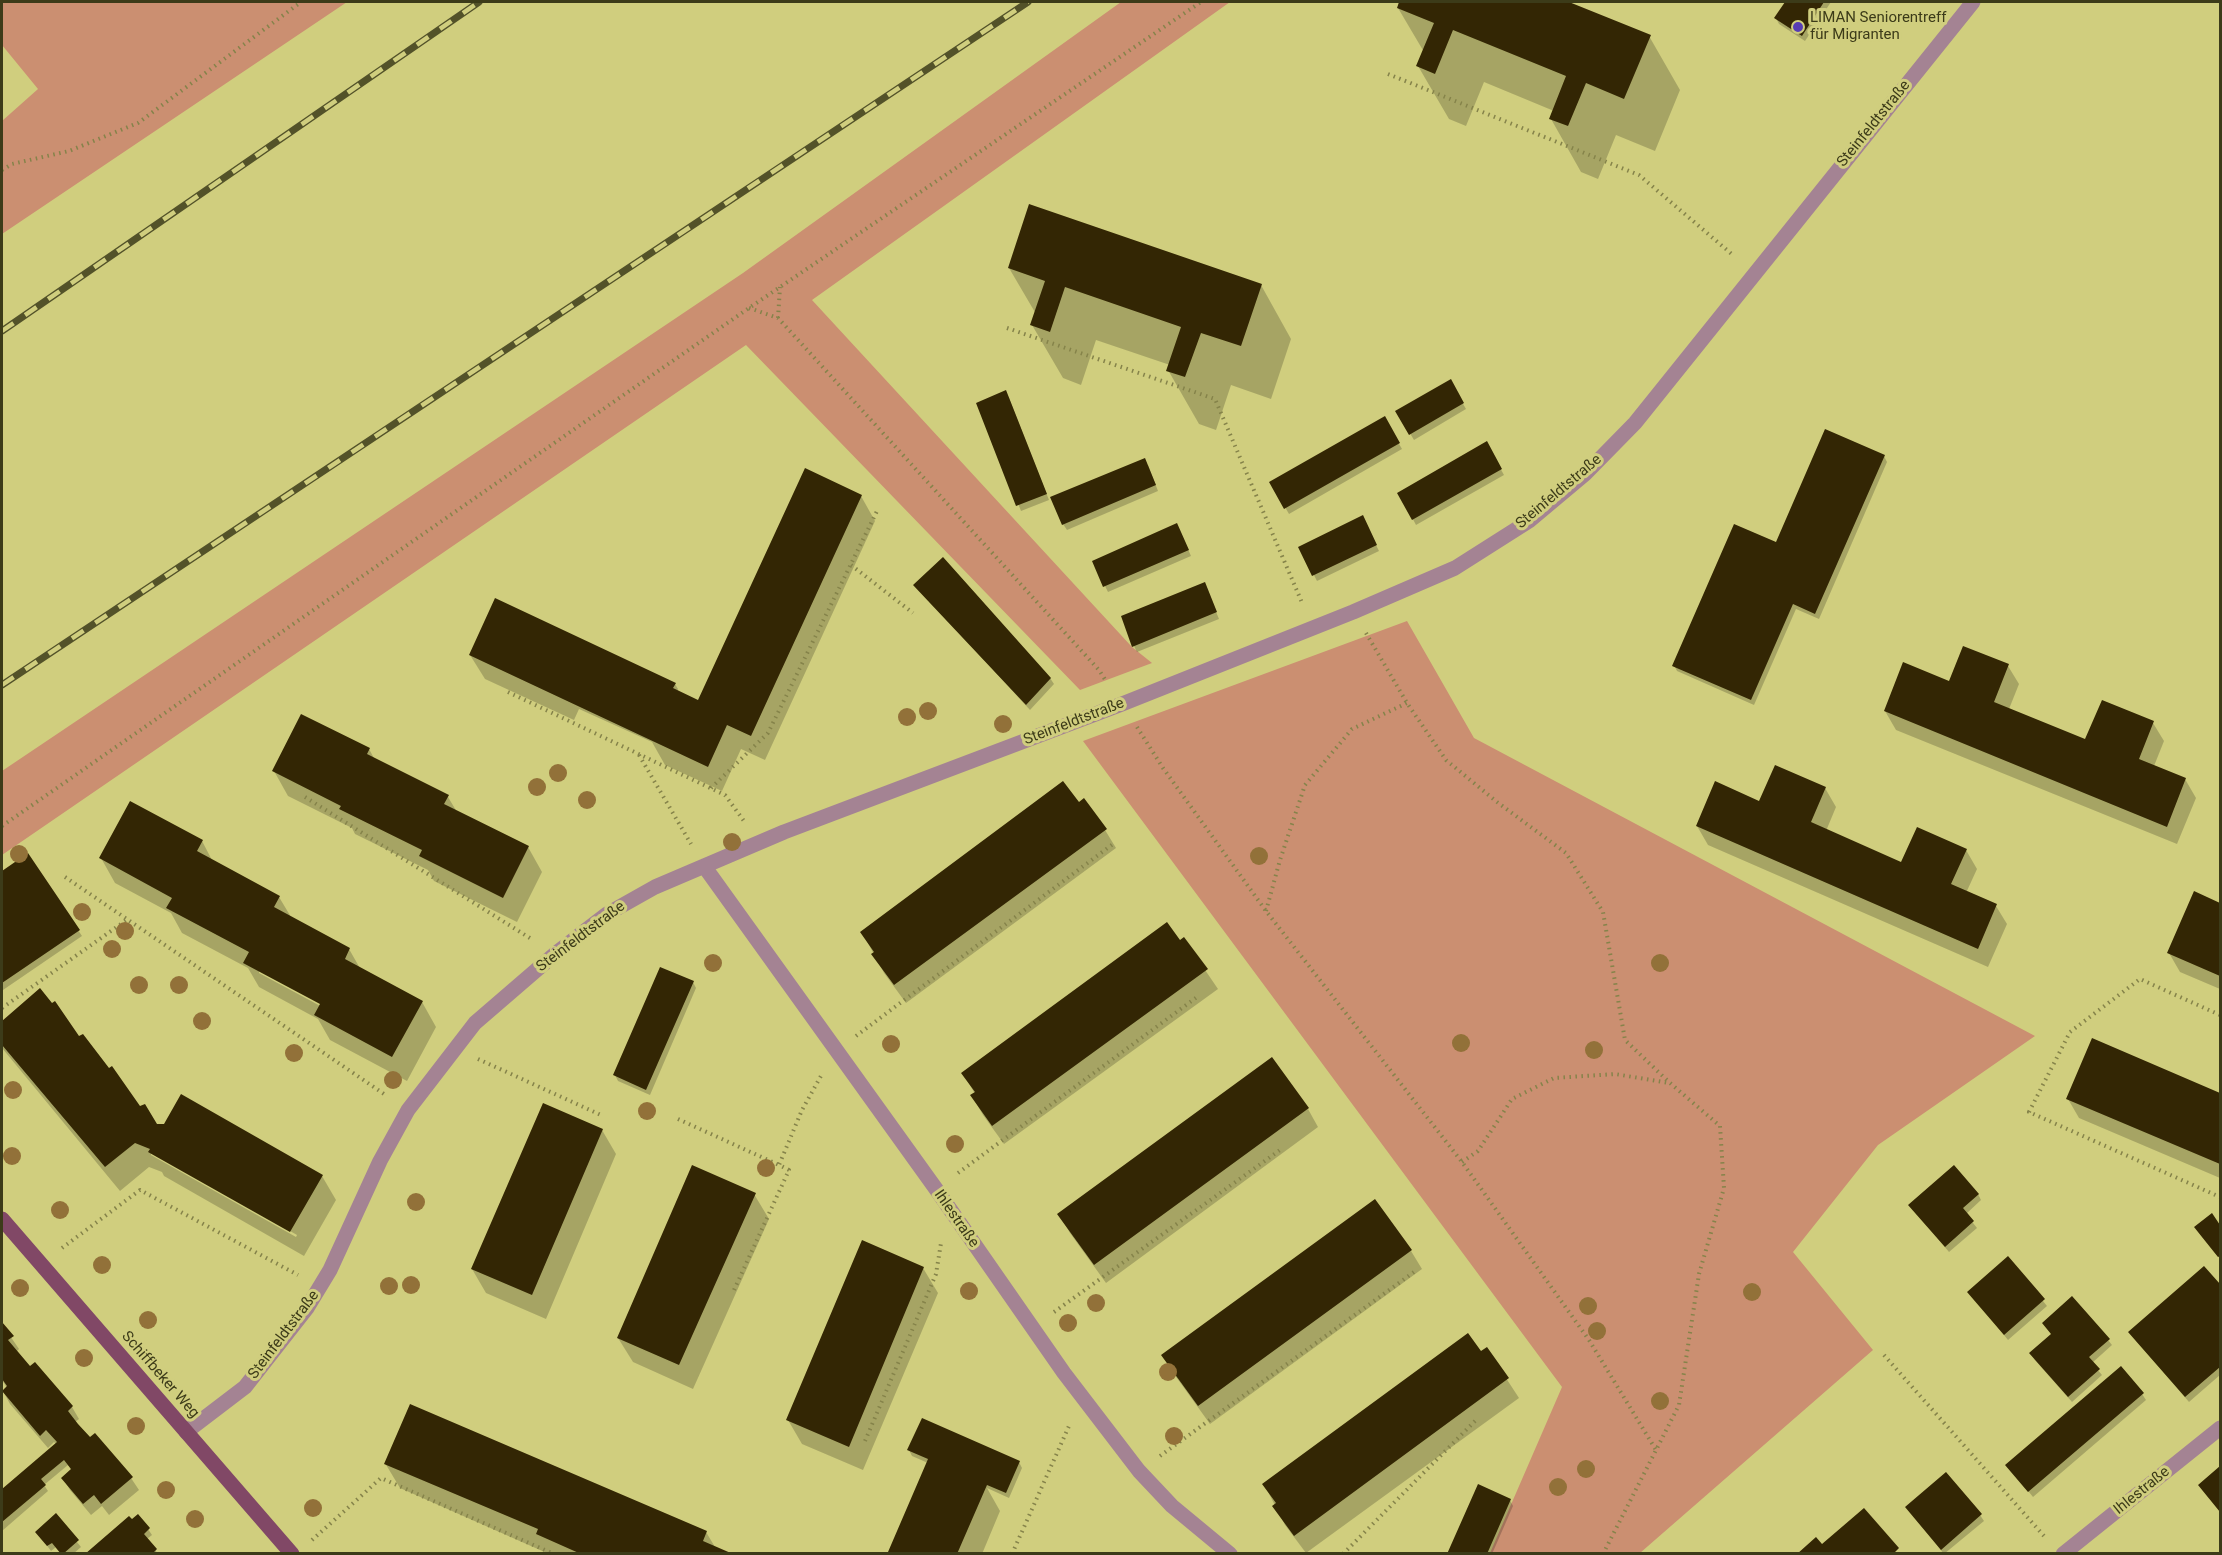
<!DOCTYPE html>
<html>
<head>
<meta charset="utf-8">
<style>
  body { margin:0 }
  #map { position:relative; width:2222px; height:1555px; overflow:hidden; background:#d0ce7e; font-family:Roboto,sans-serif }
  canvas { display:block }
  .frame { position:absolute; inset:0; border:3px solid #3c3b19; pointer-events:none }
</style>
</head>
<body>
<div id="map">
<canvas width="2222" height="1555"></canvas>
<div class="frame"></div>
</div>
<script>
const c = document.querySelector('canvas').getContext('2d');
c.lineJoin = 'round';
function fill(path, color) {
  c.fillStyle = color;
  c.fill(path, 'evenodd');
}
function stroke(path, color, width, dash) {
  c.strokeStyle = color;
  c.lineWidth = width;
  c.lineCap = dash ? 'butt' : 'round';
  c.setLineDash(dash || []);
  c.stroke(path);
}
function write(font, color, halo, rows, align = 'center') {
  c.font = font + ' Roboto,sans-serif';
  c.lineWidth = 6;
  c.setLineDash([]);
  c.textBaseline = 'middle';
  c.strokeStyle = halo;
  c.fillStyle = color;
  for (const [text, x, y, turn = 0] of rows) {
    c.save();
    c.translate(x, y);
    c.rotate((+turn || 0) * Math.PI / 180);
    c.textAlign = isNaN(turn) ? turn : align;
    if (halo) c.strokeText(text, 0, 0);
    c.fillText(text, 0, 0);
    c.restore();
  }
}
fill(new Path2D(`
  M2 2H347L2 234V121L38 89 2 45Z
  M1121 2H1230L812 300 1132 647 1152 663 1080 690 746 345 2 855V771L743 273Z
  M1407 621 1474 738 2035 1036 1878 1145 1793 1252 1873 1350 1640 1553H1490L1562 1387 1083 741Z`), '#cb8f71');
fill(new Path2D(`
  M1401 2H1564L1649 36 1680 90 1655 151 1616 135 1598 179 1581 172 1551 119 1554 111 1484 82 1466 126 1449 119 1418 66 1424 52 1398 8Z
  M1787 2H1831L1805 41 1779 24 1776 18Z
  M1009 268 1261 285 1291 339 1271 399 1231 385 1216 430 1199 424 1168 370 1170 365 1096 340 1081 385 1063 378 1032 325 1036 314Z
  M1450 381 1466 409 1414 440 1397 412Z
  M1009 398 1049 500 1021 511 978 404Z
  M1384 418 1402 449 1289 514 1271 483Z
  M1486 443 1504 475 1416 525 1399 493Z
  M1884 456 1887 462 1819 619 1796 609 1754 705 1677 671 1674 665 1777 544Z
  M1148 465 1158 491 1067 530 1063 524Z
  M861 496 875 521 765 760 741 749 722 791 665 765 652 742 579 709 574 720 485 679 470 655 675 684 678 689 677 692 699 702Z
  M1365 523 1379 551 1317 581 1300 548Z
  M1180 531 1191 556 1108 592 1105 586Z
  M915 585 1050 678 1054 684 1030 710Z
  M1207 590 1219 619 1137 652 1134 646Z
  M2008 666 2019 684 2009 709 2086 741 2153 723 2164 741 2154 766 2185 779 2196 798 2177 844 1896 730 1885 711 1950 683Z
  M369 749 375 760 448 797 457 812 528 847 542 872 517 922 434 881 428 870 355 834 352 828 288 796 274 771Z
  M1825 788 1836 807 1826 831 1902 864 1966 850 1977 869 1966 893 1996 906 2007 924 1988 967 1708 845 1697 826Z
  M1079 804 1105 830 1116 848 906 1003 884 973 862 932Z
  M202 841 213 862 279 897 291 917 349 949 361 970 422 1002 436 1027 407 1081 330 1040 318 1019 259 987 248 968 182 933 171 913 115 883 101 858ZM259 969 327 1006 326 1009 259 973Z
  M28 855 82 936 3 990 2 987V873Z
  M2194 893 2220 904V989L2180 972 2169 953Z
  M1184 939 1218 989 1004 1144 983 1115 972 1096 975 1094 963 1073Z
  M693 982 696 988 650 1095 618 1081 615 1075Z
  M40 990 79 1038 156 1125 322 1176 336 1200 304 1256 164 1176 162 1172 149 1167 120 1191 2 1048V1023ZM151 1151 297 1235 296 1237 151 1155Z
  M2093 1040 2220 1094V1178L2079 1118 2068 1099Z
  M1308 1109 1318 1127 1106 1283 1070 1233 1059 1214Z
  M602 1130 616 1154 546 1319 486 1293 472 1269Z
  M754 1194 769 1219 693 1389 633 1362 618 1338Z
  M1978 1194 1981 1200 1966 1214 1977 1228 1949 1252 1910 1206Z
  M2211 1215 2220 1227V1259L2199 1233Z
  M1411 1251 1422 1269 1210 1424 1174 1374 1163 1355Z
  M2008 1258 2047 1306 2008 1340 1969 1292Z
  M923 1268 938 1293 863 1470 802 1444 788 1420Z
  M2204 1268 2220 1287V1375L2189 1402 2134 1338Z
  M2 1324 19 1349 16 1352 17 1354 72 1407 79 1419 75 1422 131 1478 139 1490 109 1515 102 1506 91 1515 70 1490 63 1478 72 1471 68 1465 44 1485 48 1491 2 1531V1491L56 1444 54 1442 48 1448 10 1404 3 1391 7 1388 2 1380Z
  M2044 1324 2108 1340 2112 1345 2092 1363 2102 1375 2072 1402 2034 1359 2052 1335Z
  M1487 1349 1519 1398 1306 1553 1285 1525 1264 1484Z
  M2142 1394 2146 1400 2033 1497 2007 1465Z
  M909 1450 1019 1462 1022 1468 1009 1498 987 1488 1000 1511 982 1554H890L889 1552 928 1463 912 1456Z
  M385 1463 706 1532 715 1547 729 1554H549L400 1488Z
  M2220 1468V1511L2200 1485Z
  M1510 1500 1513 1506 1492 1554H1449Z
  M1907 1508 1980 1515 1984 1521 1944 1554Z
  M56 1516 81 1547 73 1554H61L56 1547 51 1551 37 1532Z
  M131 1521 148 1529 152 1535 147 1539 158 1554H87Z`), '#0003');
fill(new Path2D(`
  M1399 2H1569L1651 35 1624 99 1586 83 1568 126 1549 119 1566 76 1453 30 1435 74 1416 66 1434 23 1397 8Z
  M1785 2H1824L1802 36 1774 18Z
  M1029 204 1262 284 1241 346 1201 333 1185 377 1166 371 1181 327 1065 287 1050 332 1030 325 1045 281 1008 268Z
  M1451 379 1464 403 1409 435 1395 411Z
  M1006 390 1047 494 1016 506 976 403Z
  M1385 416 1400 443 1284 509 1269 482Z
  M1825 429 1885 455 1815 614 1793 604 1751 700 1672 666 1734 524 1776 542Z
  M1487 441 1502 469 1412 520 1397 493Z
  M1145 458 1156 485 1062 525 1050 497Z
  M805 468 862 495 751 736 727 725 708 767 469 655 495 598 676 683 673 688 698 700Z
  M1363 515 1377 545 1312 576 1298 547Z
  M1177 523 1189 550 1103 587 1092 561Z
  M943 557 1051 678 1026 705 913 585Z
  M1205 582 1217 612 1132 647 1121 616Z
  M1963 646 2009 664 1994 702 2085 739 2102 700 2154 721 2139 759 2186 778 2167 827 1884 711 1903 662 1949 681Z
  M301 714 370 748 367 754 449 795 444 804 529 846 503 898 419 856 422 850 339 809 341 806 272 771Z
  M1775 765 1826 787 1811 822 1901 862 1917 827 1967 849 1951 884 1997 904 1978 949 1696 826 1715 781 1759 801Z
  M1063 781 1079 802 1084 798 1107 829 894 985 871 954 874 952 860 932Z
  M130 801 203 840 197 851 280 896 274 907 350 948 345 959 423 1001 392 1057 314 1015 320 1004 243 963 249 952 166 908 172 898 99 858Z
  M28 853 80 930 2 983V871Z
  M2194 891 2220 903V976L2167 953Z
  M1167 922 1180 940 1184 937 1208 969 992 1126 970 1095 975 1092 961 1073Z
  M660 967 694 981 646 1090 613 1075Z
  M40 988 52 1003 55 1001 79 1036 83 1034 109 1068 112 1066 140 1106 145 1104 157 1124H164L181 1094 323 1175 290 1232 148 1152 150 1149 135 1143 105 1167 2 1045V1021Z
  M2092 1038 2220 1093V1164L2066 1099Z
  M1272 1057 1309 1108 1094 1265 1057 1214Z
  M543 1103 603 1129 532 1295 471 1269Z
  M692 1165 756 1193 679 1365 617 1338Z
  M1954 1165 1979 1194 1963 1208 1974 1221 1945 1247 1908 1205Z
  M1375 1199 1412 1250 1198 1406 1161 1355Z
  M2212 1213 2220 1225V1256L2218 1257 2194 1227Z
  M862 1240 924 1267 849 1447 786 1420Z
  M2008 1256 2045 1299 2004 1335 1967 1292Z
  M2204 1266 2220 1284V1367L2185 1397 2128 1332Z
  M2072 1296 2110 1339 2089 1357 2100 1369 2068 1397 2029 1353 2051 1334 2042 1323Z
  M2 1322 14 1336 8 1340 30 1366 35 1362 73 1406 68 1411 78 1424 90 1437 95 1433 133 1477 101 1504 94 1495 83 1504 61 1478 71 1469 64 1460 41 1479 46 1485 2 1522V1489L57 1442 46 1430 40 1436 2 1391 7 1386 2 1379Z
  M1468 1333 1481 1351 1487 1347 1509 1378 1294 1536 1272 1506 1276 1503 1262 1484Z
  M2121 1366 2144 1393 2028 1492 2005 1465Z
  M410 1404 707 1531 703 1541 733 1554H581L536 1534 538 1529 384 1464Z
  M922 1418 1020 1461 1006 1493 987 1485 957 1554 888 1552 928 1459 907 1450Z
  M2220 1466V1512L2198 1485Z
  M1946 1472 1982 1514 1941 1550 1905 1507Z
  M1478 1484 1511 1499 1487 1554H1447Z
  M1864 1508 1899 1548 1893 1554H1797L1816 1537 1822 1544Z
  M56 1513 79 1540 63 1554H61L52 1543 47 1546 35 1532Z
  M138 1514 150 1528 144 1534 157 1549 152 1554H85L129 1516 132 1519Z`), '#332604');
stroke(new Path2D(`
  M1388 74 1639 175 1734 256
  M2 170 12 164 69 151 138 123 301 2
  M749 308 778 318 1099 670 1106 681
  M778 318 780 287
  M1007 328 1215 399 1303 605
  M851 565 913 613
  M1366 633 1407 703 1446 760 1497 802 1566 853 1603 912 1625 1040 1670 1083 1720 1126 1724 1188 1699 1274 1679 1405 1603 1554
  M508 692 725 795 744 821
  M1137 727 1163 768 1266 911 1462 1162 1497 1211 1589 1340 1656 1450
  M639 755 691 844
  M711 788 768 733 877 511
  M305 797 533 940
  M2 826 749 308 1201 2
  M65 877 387 1096
  M1266 911 1280 860 1305 785 1352 729 1407 703
  M2 1008 128 919
  M2220 1015 2140 979 2070 1032 2029 1112 2220 1197
  M856 1036 1113 844
  M478 1059 601 1115
  M678 1119 779 1165
  M1462 1162 1478 1151 1512 1099 1554 1078 1615 1074 1669 1083
  M958 1173 1197 997
  M62 1248 140 1190 298 1275
  M734 1290 789 1170 779 1165 802 1110 822 1074
  M1054 1312 1280 1150
  M1884 1355 2044 1536
  M865 1441 936 1274 941 1243
  M1160 1456 1414 1272
  M312 1540 381 1478 554 1554
  M1012 1554 1069 1426
  M1343 1554 1478 1418`), '#85834a', 4, [1.5, 4.5]);
stroke(new Path2D(`
  M704 866 936 1189 1064 1373 1139 1471 1172 1506 1230 1554
  M186 1432 245 1387 307 1308 330 1270 380 1161 408 1110 475 1023 555 954 607 914 655 887 784 832 1122 704 1353 612 1455 568 1529 521 1585 474 1635 423 1973 2
  M2063 1554 2220 1428`), '#a48393', 15);
stroke(new Path2D(`
  M2 1219 292 1554`), '#814866', 15);
const rail = new Path2D(`
  M2 331 479 2
  M2 685 1028 2`);
stroke(rail, '#535229', 7);
stroke(rail, '#d0ce7e', 4.5, [14]);
c.fillStyle = '#927139';
for (const [x, y] of [
  [928,711],
  [907,717],
  [1003,724],
  [558,773],
  [537,787],
  [587,800],
  [732,842],
  [19,854],
  [1259,856],
  [82,912],
  [125,931],
  [112,949],
  [713,963],
  [1660,963],
  [139,985],
  [179,985],
  [202,1021],
  [1461,1043],
  [891,1044],
  [1594,1050],
  [294,1053],
  [393,1080],
  [13,1090],
  [647,1111],
  [955,1144],
  [12,1156],
  [766,1168],
  [416,1202],
  [60,1210],
  [102,1265],
  [411,1285],
  [389,1286],
  [20,1288],
  [969,1291],
  [1752,1292],
  [1096,1303],
  [1588,1306],
  [148,1320],
  [1068,1323],
  [1597,1331],
  [84,1358],
  [1168,1372],
  [1660,1401],
  [136,1426],
  [1174,1436],
  [1586,1469],
  [1558,1487],
  [166,1490],
  [313,1508],
  [195,1519]
]) {
  c.beginPath();
  c.arc(x, y, 9, 0, 2 * Math.PI);
  c.fill();
}
for (const [x, y, r, color] of [
  [1798,27,6,"#573cb4"]
]) {
  const dot = new Path2D();
  dot.arc(x, y, r, 0, 2 * Math.PI);
  c.fillStyle = color;
  c.fill(dot);
  stroke(dot, '#d0ce7e', 2);
}
write('15px', '#3c3b19', '#d0ce7e', [
  ["LIMAN Seniorentreff",1810,18],
  ["für Migranten",1810,35]
], 'left');
write('15px', '#3c3b19', '#d0ce7e', [
  ["Steinfeldtstraße",1874,124,-51],
  ["Steinfeldtstraße",1559,492,-40],
  ["Steinfeldtstraße",1074,722,-21],
  ["Steinfeldtstraße",581,937,-37],
  ["Ihlestraße",956,1219,55],
  ["Steinfeldtstraße",284,1335,-53],
  ["Schiffbeker Weg",160,1375,49],
  ["Ihlestraße",2142,1491,-39]
]);
</script>
</body>
</html>
